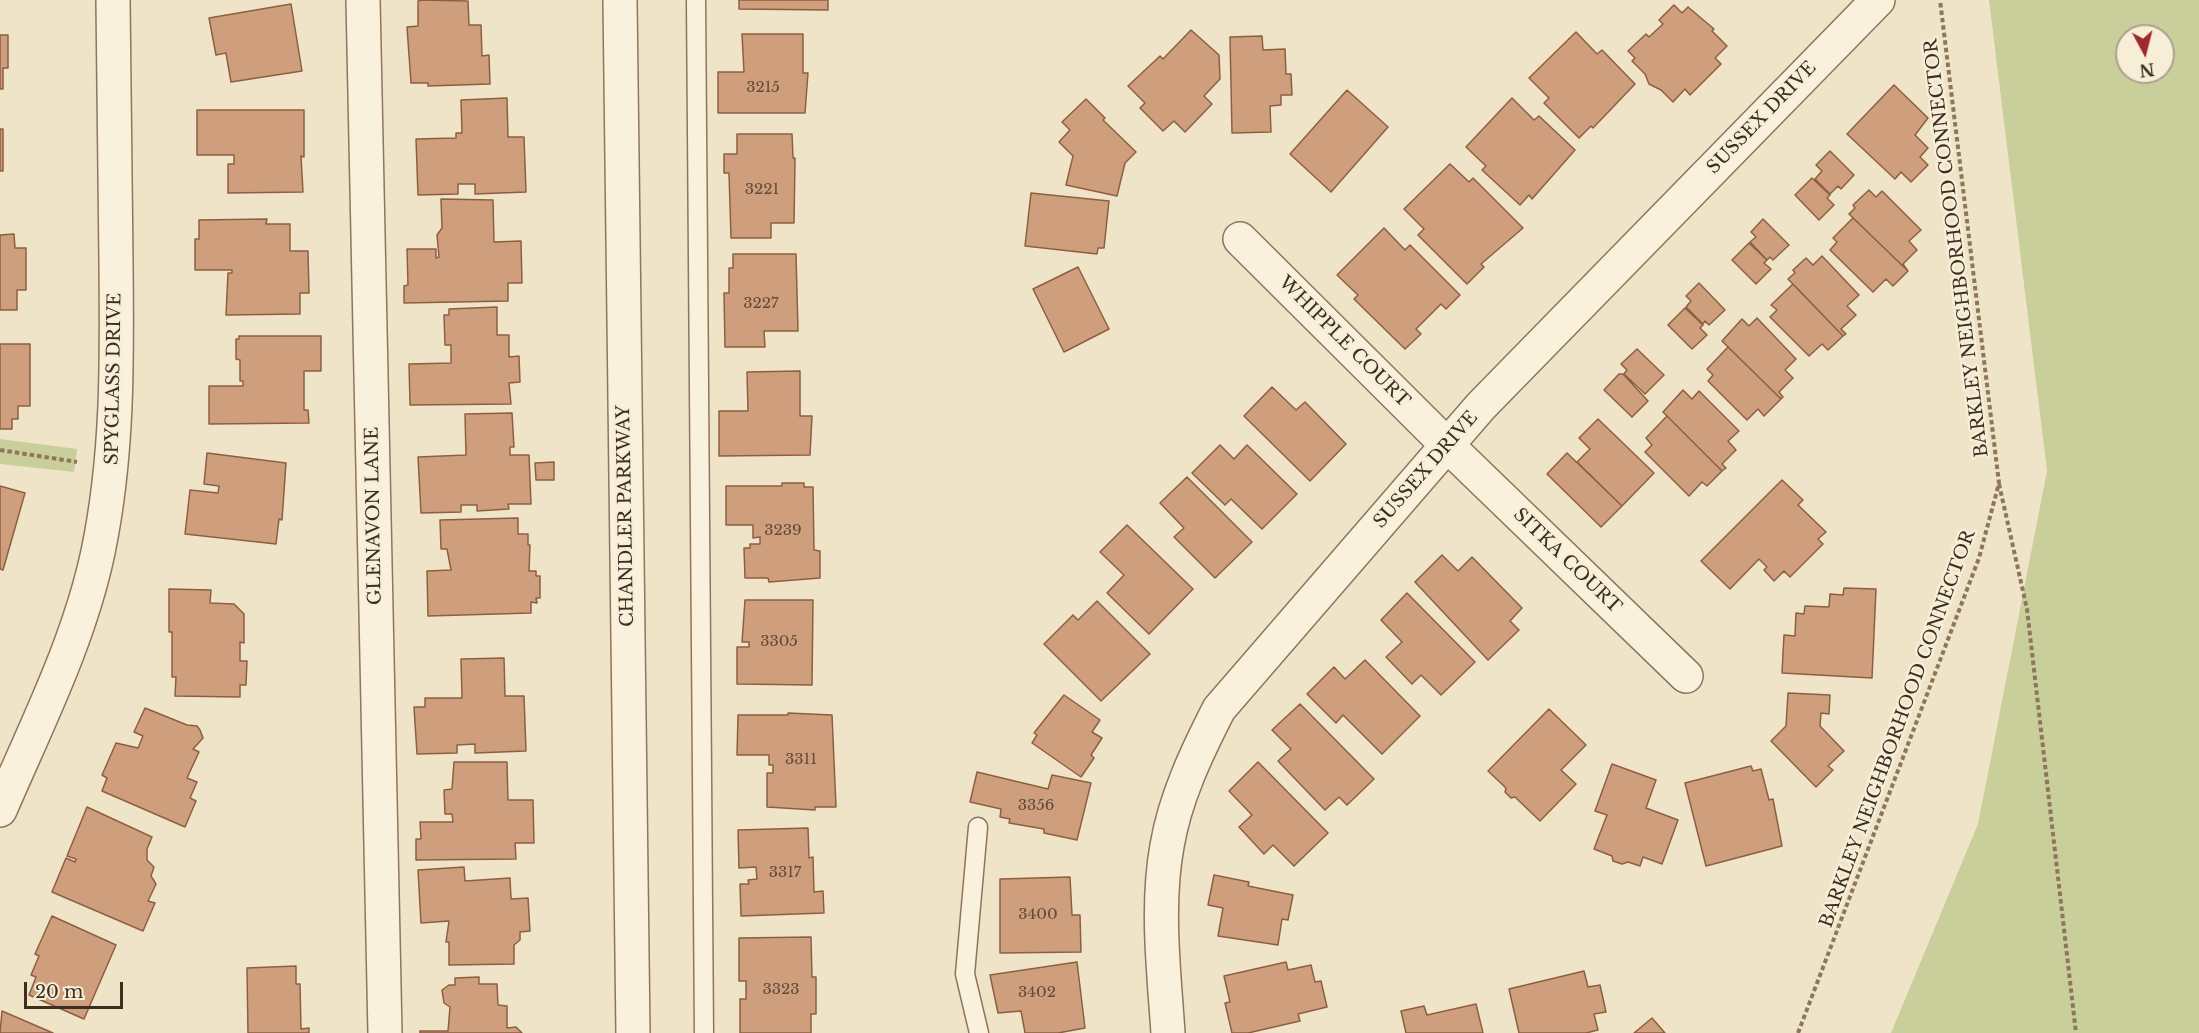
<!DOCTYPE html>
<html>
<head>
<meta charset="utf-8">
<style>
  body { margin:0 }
  #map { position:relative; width:2199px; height:1033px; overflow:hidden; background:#f0e4c8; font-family:"Libre Baskerville",serif }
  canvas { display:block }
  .north { position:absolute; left:2115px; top:24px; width:60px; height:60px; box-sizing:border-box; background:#f7eed8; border:2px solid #ada18e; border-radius:50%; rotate:173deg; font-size:16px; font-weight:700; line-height:24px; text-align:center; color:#3d2e20 }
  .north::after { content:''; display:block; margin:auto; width:21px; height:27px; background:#9e2a2b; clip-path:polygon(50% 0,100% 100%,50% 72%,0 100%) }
  .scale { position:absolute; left:24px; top:982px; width:99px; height:27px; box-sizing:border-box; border:3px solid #3d2e20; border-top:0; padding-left:8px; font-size:18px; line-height:21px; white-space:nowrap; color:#3d2e20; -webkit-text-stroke:4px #f7eed8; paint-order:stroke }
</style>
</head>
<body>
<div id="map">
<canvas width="2199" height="1033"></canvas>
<div class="north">N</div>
<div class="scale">20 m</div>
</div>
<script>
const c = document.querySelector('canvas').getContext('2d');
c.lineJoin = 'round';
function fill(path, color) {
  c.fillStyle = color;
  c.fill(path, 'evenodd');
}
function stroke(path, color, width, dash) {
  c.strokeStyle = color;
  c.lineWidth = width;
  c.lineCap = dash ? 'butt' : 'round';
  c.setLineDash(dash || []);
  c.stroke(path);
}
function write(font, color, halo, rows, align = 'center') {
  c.font = font + ' "Libre Baskerville",serif';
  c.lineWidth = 5;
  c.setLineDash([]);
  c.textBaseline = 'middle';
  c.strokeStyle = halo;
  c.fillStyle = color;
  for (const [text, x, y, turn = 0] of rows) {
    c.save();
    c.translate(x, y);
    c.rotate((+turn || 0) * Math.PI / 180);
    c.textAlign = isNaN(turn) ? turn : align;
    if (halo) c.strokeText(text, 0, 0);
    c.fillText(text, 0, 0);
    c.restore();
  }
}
fill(new Path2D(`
  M1989 0H2199V1033H1891L1978 824 2047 471ZM2127 36H2163V72H2127Z
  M0 439 77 449 74 472 0 464Z`), '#c9cf9b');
const building = new Path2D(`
  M423 0 468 1 469 25H481L482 56 489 55 490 84 428 86V83H411L407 27 418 26V1Z
  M739 0H828V10L739 9Z
  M291 4 302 71 231 82 226 53 216 55 209 18Z
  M1674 5 1682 13 1688 7 1714 29 1712 31 1727 46 1715 58 1721 64 1690 95 1685 89 1673 102 1661 90 1649 84 1645 74 1632 61 1635 58 1628 51 1646 34 1649 37 1663 24 1659 20Z
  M1191 30 1219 55 1220 79 1204 96 1212 104 1185 132 1174 121 1163 131 1140 108 1145 103 1128 86 1160 56 1163 59Z
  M1576 32 1597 54 1602 50 1635 84 1593 128 1591 126 1579 138 1544 103 1549 98 1529 78Z
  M742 34H803V73H808L805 113H718V72H744Z
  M0 35H8V68H3V89H0Z
  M1262 36 1263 50 1285 49 1286 74H1291L1292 95H1281V105L1270 106 1271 132 1232 133 1230 37Z
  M1894 85 1928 118 1915 135 1928 148 1920 157 1928 165 1911 182 1901 172 1895 179 1847 134Z
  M1347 90 1388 127 1331 192 1290 154Z
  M507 98 508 137H524L526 192 475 194V184H458V194L418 195 416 139 456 138V133H462L461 100Z
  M1512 98 1534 120 1539 116 1575 150 1532 199 1529 195 1520 205 1482 170 1486 166 1466 147Z
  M1086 99 1105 118 1103 120 1136 152 1125 163 1117 196 1066 185 1073 156 1059 142 1070 130 1062 122Z
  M197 110H304V157L301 156 303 192 228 193V164H234V155H197Z
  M0 129H3V171H0Z
  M737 134H792L793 158H795L794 223H771V238H731L729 173H724V154H737Z
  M1830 151 1854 175 1841 189 1838 186 1830 194 1815 179 1822 171 1816 165Z
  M1450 164 1469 182 1473 178 1523 228 1481 264 1484 267 1467 284 1418 235 1424 229 1404 209Z
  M1812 178 1830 195 1827 198 1834 205 1819 220 1795 195Z
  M1869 190 1876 197 1882 191 1921 230 1909 241 1917 250 1903 264 1908 271 1849 214 1855 208 1853 205Z
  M1031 193 1109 201 1104 248H1098L1097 254 1025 246Z
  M441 199 493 200 494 242 521 241 522 283H508V301L404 303V286L408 285 407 249H436V258L439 257 437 235 442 228Z
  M1853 218 1908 271 1893 286 1886 279 1873 292 1830 250 1837 242 1833 238Z
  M267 219 266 224H290V251H308L309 293H300V314L226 315 228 273H232V270H195V239H199V220Z
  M1763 219 1789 245 1773 260 1770 257 1767 260 1750 242 1756 237 1751 232Z
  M1384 228 1405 250 1410 245 1460 295 1446 309 1441 304 1416 329 1421 334 1405 349 1354 299 1358 295 1337 275Z
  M14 234 15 248H26V290H17V310H0V235Z
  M1749 243 1767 260 1764 263 1771 269 1756 284 1732 260Z
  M733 254H796L798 331H764L765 347H725L724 293H729V268H733Z
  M1822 256 1859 295 1847 306 1856 315 1841 329 1846 334 1843 336 1788 279 1795 273 1793 270 1806 258 1813 265Z
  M1078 267 1109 329 1064 352 1033 289Z
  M1699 283 1725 310 1709 325 1705 321 1703 324 1686 307 1691 301 1686 296Z
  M1793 284 1843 336 1828 350 1822 344 1809 356 1770 317 1777 310 1771 305Z
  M497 307V335H509V357L519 356 520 382 509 383 511 404 410 405 409 364 451 363V345H445L444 315H449V309Z
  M1685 308 1703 325 1700 328 1707 335 1692 349 1668 325Z
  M1757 318 1796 359 1785 370 1793 378 1779 392 1783 397 1781 399 1722 341 1742 319 1749 326Z
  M239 336H321V371H304V410H308L309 423 209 424V386H243V381H240V360L236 359V339H239Z
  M0 344H30V406H18V419H12V429H0Z
  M1728 347 1781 399 1764 416 1758 409 1747 420 1708 381 1713 375 1707 369Z
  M1637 349 1664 375 1645 394 1624 374 1627 370 1621 364Z
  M800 371V416H812L810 455 719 456V411H748L747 372Z
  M1619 374H1623L1648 401 1632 417 1604 390Z
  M1272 387 1296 410 1305 402 1346 444 1310 481 1244 416Z
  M1683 390 1692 399 1699 391 1739 431 1728 441 1736 450 1722 464 1726 468 1722 471 1663 412Z
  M512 413 514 447H510V455H529L531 504H508L509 509 477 511V505H461V512L421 513 418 457 466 455 465 414Z
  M1667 416 1722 471 1707 486 1702 482 1689 496 1645 452 1652 445 1646 438Z
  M1598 419 1654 473 1622 506 1577 462 1590 449 1579 438Z
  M1220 445 1234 459 1247 445 1297 494 1262 529 1231 499 1225 505 1192 473Z
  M207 453 286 463 282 520 279 519 276 544 185 534 190 490 218 493 219 486 204 484Z
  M1567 453 1622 506 1601 527 1547 474Z
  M554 462V480H536L535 463Z
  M1187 477 1252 542 1215 578 1174 537 1184 528 1160 503Z
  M1782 480 1803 500 1798 505 1826 532 1818 539 1823 544 1790 577 1784 571 1774 581 1764 570 1767 567 1759 559 1730 589 1701 561Z
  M782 483H804V487H813L814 550 820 551V578L769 582 768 578H745L744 548H750V544H760V537L753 538V525H726V486H782Z
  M0 486 25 493 3 570 0 569Z
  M518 518V534H528V545H530L529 571H536V576H540V598H536L537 603 531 602V613L428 616 427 571 451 570 447 549H441L440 520Z
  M1127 525 1193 589 1149 634 1107 593 1124 575 1100 552Z
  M1442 555 1458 571 1472 557 1522 608 1510 621 1519 630 1488 660 1415 582Z
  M1844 588 1876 589 1872 678 1782 673 1784 635 1795 636 1796 613 1804 614 1805 606 1829 607 1830 594 1843 595Z
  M169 589 211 590 210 603 234 604 244 614V643L240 642V661H247L246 685H240V697L175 696 176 677H172V632H169Z
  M1407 593 1475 662 1441 695 1421 675 1412 684 1386 657 1402 642 1381 620Z
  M745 600H813L812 685 737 684V647H749V642H742Z
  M1097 601 1150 654 1101 701 1044 644 1073 615 1078 620Z
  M504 658 505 696H524L526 751 475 753V744L457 745V753L417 754 414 707H425V698H462L461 659Z
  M1365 660 1420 716 1382 754 1343 715 1336 723 1307 694 1334 667 1345 679Z
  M1788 693 1830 695 1829 714 1821 713 1820 726 1844 751 1828 766 1833 770 1816 787 1771 741 1786 726Z
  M1064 695 1100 720 1092 732 1102 738 1091 755 1094 758 1081 777 1032 743 1037 735 1034 733Z
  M1300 704 1374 779 1347 805 1339 797 1325 810 1278 761 1291 749 1272 730Z
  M145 708 187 725 197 726 200 730 203 738 193 749 199 752 187 778 197 782 190 798 196 801 185 827 102 791 107 778 102 775 116 743 138 748 143 736 134 732Z
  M1549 709 1586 745 1561 770 1576 784 1540 821 1515 797 1511 798 1505 792 1506 788 1488 771Z
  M788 713 832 715 836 807H815V810L767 807V773H773V765H769V755H737L738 715H788Z
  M454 762H507L508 800H533L534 843H515L516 859 416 860V839H421L420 822H453L452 814H445L444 790 452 789Z
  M1258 762 1328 833 1294 866 1273 845 1264 854 1239 827 1252 815 1229 791Z
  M1612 764 1656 780 1646 808 1678 820 1662 864 1643 857 1640 866 1628 862 1622 864 1613 861 1612 856 1594 849 1607 815 1595 811Z
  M1751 766 1753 771 1761 769 1769 800 1773 799 1782 846 1706 866 1685 783Z
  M977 772 1048 789 1052 775 1091 783 1077 840 1044 833V829L1009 823 1010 819 1000 817 1001 809 970 802Z
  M87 807 152 837 147 849V860L154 867 151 876 156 884 148 901 155 903 143 931 52 892 66 858 75 862 76 859 67 856Z
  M808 828 809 858 813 857 814 892 823 891 824 913 741 916 740 884H749L748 880 757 879 756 867 739 868 738 830Z
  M464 867 465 881 510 878 511 899 528 898 530 931 520 932V940L514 945V964L449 965V942H446L449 921 421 923 418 870Z
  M1214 875 1249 882 1248 886 1293 895 1288 920 1282 919 1278 945 1218 936 1223 908 1208 905Z
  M1070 877 1072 915H1080L1081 952 1000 953V879Z
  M52 916 116 945 84 1019 29 995 36 977 31 975 39 956 35 954Z
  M811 937 812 977H816V1014H811V1033H740V999H746V981H739V938Z
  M1077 962 1085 1028 1058 1033H1025L1021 1011 998 1013 990 975Z
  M1286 962 1288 970 1311 965 1315 982 1321 981 1327 1007 1298 1014 1300 1021 1248 1033H1232L1225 1003 1230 1002 1224 976Z
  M296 966V984H300L301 1029 309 1028V1033H248L247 968Z
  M1584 971 1588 987 1600 985 1606 1012 1594 1014 1598 1030 1586 1033H1519L1509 989Z
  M479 977V984H497L498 1005 507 1006V1028L516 1027 522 1033H420V1031H448L450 1007 444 1003 442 990 449 985H455V978Z
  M1476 1004 1483 1033H1406L1401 1011 1424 1006 1427 1015Z
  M2 1011 53 1033H0Z
  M1652 1018 1665 1033H1634Z`);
fill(building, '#cf9f7d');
stroke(building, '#8d5f41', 1.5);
const service = new Path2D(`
  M696 0 704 1033
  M978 827 965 974 979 1033`);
const minor = new Path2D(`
  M363 0 385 1033
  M1240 239 1447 445 1686 676
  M0 810C36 726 79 642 98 552 118 456 117 361 116 263 115 175 114 88 113 0
  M1168 1033C1164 973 1156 906 1167 846 1175 798 1197 752 1219 709L1481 406 1878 0`);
const tertiary = new Path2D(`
  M620 0 633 1033`);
stroke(service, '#8d765c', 21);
stroke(minor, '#8d765c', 36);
stroke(tertiary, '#8d765c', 36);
stroke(new Path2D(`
  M0 450 77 462
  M1999 484 2027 609 2076 1033
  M1798 1033 1979 558 1999 483 1940 0`), '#8d765c', 4, [4.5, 3]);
stroke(service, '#faf1dc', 18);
stroke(minor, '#faf1dc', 33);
stroke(tertiary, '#faf1dc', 33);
write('15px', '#624a37', null, [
  ["3215",763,88],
  ["3221",762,190],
  ["3227",761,304],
  ["3239",783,531],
  ["3305",779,642],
  ["3311",801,760],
  ["3356",1036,806],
  ["3317",785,873],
  ["3400",1038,915],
  ["3323",781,990],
  ["3402",1037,993]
]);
write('18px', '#3d2e20', '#f7eed8', [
  ["SUSSEX DRIVE",1762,118,-46],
  ["BARKLEY NEIGHBORHOOD CONNECTOR",1957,248,-97],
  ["WHIPPLE COURT",1344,342,45],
  ["SPYGLASS DRIVE",114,379,-89],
  ["SUSSEX DRIVE",1426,470,-49],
  ["GLENAVON LANE",374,516,-91],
  ["CHANDLER PARKWAY",626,516,-91],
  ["SITKA COURT",1567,561,44],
  ["BARKLEY NEIGHBORHOOD CONNECTOR",1898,729,-70]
]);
</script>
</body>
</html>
